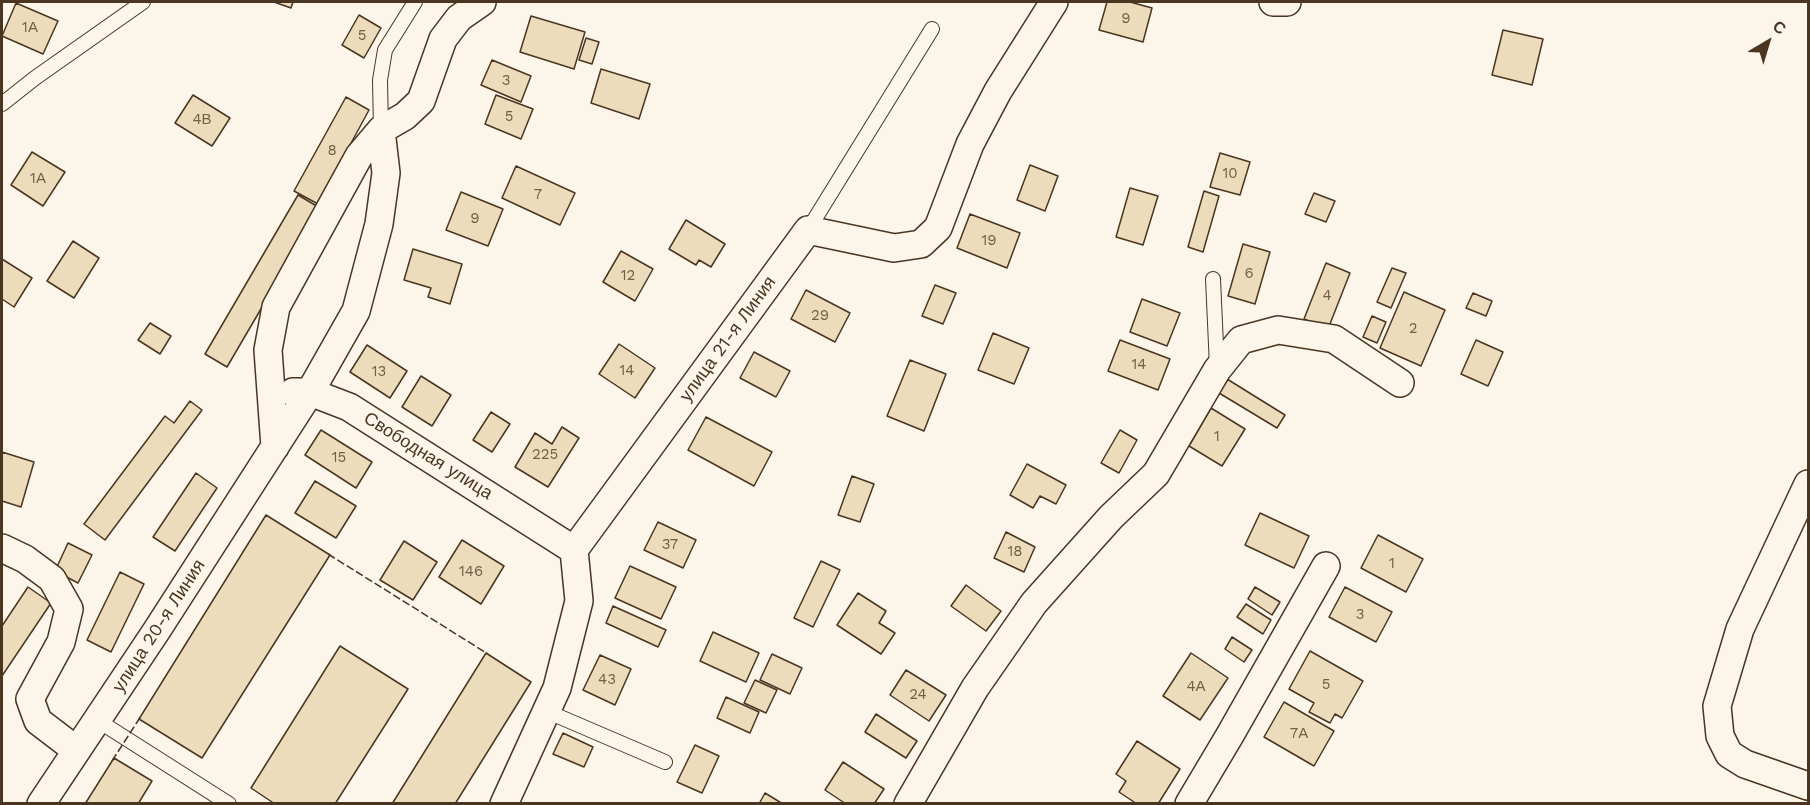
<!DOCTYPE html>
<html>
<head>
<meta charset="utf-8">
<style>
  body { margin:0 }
  #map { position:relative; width:1810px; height:805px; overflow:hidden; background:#fbf6e9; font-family:"Work Sans",sans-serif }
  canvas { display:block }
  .frame { position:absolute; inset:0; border:3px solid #4a3520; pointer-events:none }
  .north { position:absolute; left:1738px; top:12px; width:60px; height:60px; -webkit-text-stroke:4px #fbf6e9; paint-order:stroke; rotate:38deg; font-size:16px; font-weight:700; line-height:24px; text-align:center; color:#4a3520 }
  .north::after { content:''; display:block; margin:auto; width:21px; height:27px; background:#4a3520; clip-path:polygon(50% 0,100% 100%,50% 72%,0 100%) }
</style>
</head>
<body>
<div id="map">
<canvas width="1810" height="805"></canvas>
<div class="frame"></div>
<div class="north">С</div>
</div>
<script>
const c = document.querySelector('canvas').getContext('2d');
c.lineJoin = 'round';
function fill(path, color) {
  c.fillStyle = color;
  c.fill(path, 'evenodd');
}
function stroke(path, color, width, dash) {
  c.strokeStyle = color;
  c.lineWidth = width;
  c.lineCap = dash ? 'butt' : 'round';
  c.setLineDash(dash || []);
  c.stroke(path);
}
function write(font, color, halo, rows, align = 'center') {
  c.font = font + ' "Work Sans",sans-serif';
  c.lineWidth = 4.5;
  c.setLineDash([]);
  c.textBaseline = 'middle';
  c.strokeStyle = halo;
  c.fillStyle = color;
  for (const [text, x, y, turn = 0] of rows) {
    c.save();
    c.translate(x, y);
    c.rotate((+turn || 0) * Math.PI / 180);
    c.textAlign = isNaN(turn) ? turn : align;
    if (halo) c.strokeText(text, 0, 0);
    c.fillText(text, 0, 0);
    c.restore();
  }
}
const building = new Path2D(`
  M274 2H293L291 8Z
  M1107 2H1130L1152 8 1143 42 1099 30Z
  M16 3 58 21 43 54 2 36Z
  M359 15 381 28 364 58 342 45Z
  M531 16 585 32 574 69 520 52Z
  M1503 30 1543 39 1532 85 1492 75Z
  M586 38 599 42 592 64 579 60Z
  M492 60 531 76 521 102 481 85Z
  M601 69 650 84 639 119 591 103Z
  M193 95 230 118 212 146 175 123Z
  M496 95 533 109 521 139 485 124Z
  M346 97 369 110 318 204 294 191Z
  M32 152 65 172 43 206 11 185Z
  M1220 153 1250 162 1240 195 1210 187Z
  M1030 165 1058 176 1045 211 1017 200Z
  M516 166 575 193 560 225 502 198Z
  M1130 188 1158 196 1143 245 1116 237Z
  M1204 191 1219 196 1203 252 1188 247Z
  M461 192 503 209 488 246 446 230Z
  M1314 193 1335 201 1326 222 1305 214Z
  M298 195 320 208 227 367 205 354Z
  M970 214 1020 233 1007 268 957 248Z
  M686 220 725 244 711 267 699 260 696 265 669 249Z
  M73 241 99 258 74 298 47 281Z
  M1243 244 1270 252 1255 304 1228 296Z
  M413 249 462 264 450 304 428 297 431 288 404 280Z
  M621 251 653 269 635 301 603 282Z
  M2 259 32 278 14 307 2 299Z
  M1326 263 1350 273 1328 329 1304 319Z
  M1392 268 1406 273 1391 308 1377 302Z
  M935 285 956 293 943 324 922 316Z
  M806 290 850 313 835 342 791 319Z
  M1404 292 1445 310 1421 366 1380 348Z
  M1473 293 1492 301 1486 316 1466 308Z
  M1142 299 1180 313 1167 346 1130 332Z
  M1372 316 1386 322 1377 343 1363 337Z
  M150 323 171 336 160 354 138 340Z
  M993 333 1029 348 1014 384 978 370Z
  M1120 340 1170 359 1158 390 1108 371Z
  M1476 340 1503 352 1488 386 1461 374Z
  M619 344 655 368 635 398 599 374Z
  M367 345 407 371 390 398 350 372Z
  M754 352 790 371 776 397 740 378Z
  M910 360 946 374 924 431 887 416Z
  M421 376 451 395 432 426 402 407Z
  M1227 379 1285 415 1277 428 1219 393Z
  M190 401 202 410 105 540 84 524 165 416 174 423Z
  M1211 408 1245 429 1222 466 1189 446Z
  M491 412 510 424 492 452 473 440Z
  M706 417 772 452 754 486 688 450Z
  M562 427 579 438 548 487 515 467 535 433 552 444Z
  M321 430 372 462 356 488 305 455Z
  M1120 430 1137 440 1119 473 1101 463Z
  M2 452 34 462 21 507 2 501Z
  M1027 464 1066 485 1056 504 1040 496 1033 508 1010 495Z
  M196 473 217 488 175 551 153 537Z
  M852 476 874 484 860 522 838 515Z
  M315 481 356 506 336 538 295 513Z
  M1260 513 1309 536 1294 568 1245 545Z
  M266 515 330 555 202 758 139 719Z
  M658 522 696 540 683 568 644 550Z
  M1006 532 1035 547 1024 572 994 558Z
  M1378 535 1423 559 1406 592 1361 568Z
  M462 540 504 566 481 604 439 577Z
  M404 541 437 562 413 600 380 580Z
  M68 543 92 555 78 583 55 571Z
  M821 561 840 570 813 627 794 618Z
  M630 566 676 587 661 619 615 598Z
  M120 572 144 584 111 652 87 640Z
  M966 585 1001 611 986 631 951 606Z
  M28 587 51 603 2 676V626Z
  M1255 587 1280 602 1272 615 1248 599Z
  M1345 587 1392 612 1376 642 1329 617Z
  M858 593 886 611 879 623 895 633 881 654 837 625Z
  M1246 604 1271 620 1263 634 1237 617Z
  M613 606 666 630 658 647 606 623Z
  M713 632 759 653 746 682 700 661Z
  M1232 637 1252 650 1244 662 1225 649Z
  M340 646 408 689 335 804H275L251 788Z
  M1310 651 1363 681 1342 718 1335 714 1330 723 1309 712 1314 703 1289 689Z
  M486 653 531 682 455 804H392Z
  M1191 653 1228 678 1200 720 1163 696Z
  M772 654 802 668 790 694 760 680Z
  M600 655 631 669 615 705 583 690Z
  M906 670 946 695 929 721 890 695Z
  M755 680 777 690 766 713 744 703Z
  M726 697 759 712 750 733 717 718Z
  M1284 702 1334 731 1314 766 1264 737Z
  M876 714 917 741 906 758 865 732Z
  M563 733 593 747 584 767 553 754Z
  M1137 741 1180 769 1158 804H1137L1119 792 1126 781 1116 774Z
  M695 745 719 756 702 793 677 782Z
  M114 758 152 781 138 804H85Z
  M843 762 884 789 874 804H846L825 790Z
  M765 793 783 804H759Z`);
fill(building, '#ecdcbc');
stroke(building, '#4a3520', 1.5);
const service = new Path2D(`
  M2 104 35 78 143 2
  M381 130 380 80 385 50 415 2
  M808 230 932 29
  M1213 279 1217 367
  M546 711 665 762
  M97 720 229 804`);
const minor = new Path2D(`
  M1273 2H1287
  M293 392H310L349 407 574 550
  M275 447 268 350 276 307 359 156 381 130
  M1808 484 1740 629 1717 706 1720 736 1729 754 1745 764 1808 786
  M2 548 25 559 52 579 69 609 61 642 30 699 38 721 76 750
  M41 804 157 630 310 392 356 311 379 224 386 173 381 130 405 116 421 101 443 39 459 18 482 2
  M504 804 557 688 579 601 574 550 808 230 894 248 921 244 938 228 970 144 998 91 1054 2
  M908 804 975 688 1034 603 1111 517 1156 474 1217 370 1241 340 1278 330 1334 339 1400 383
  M1189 804 1230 735 1326 566`);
stroke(service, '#4a3520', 16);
stroke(minor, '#4a3520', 30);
stroke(service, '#fbf6e9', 14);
stroke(minor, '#fbf6e9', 27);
stroke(new Path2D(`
  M328 554 488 654
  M112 761 141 716`), '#4a3520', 1.5, [8, 3]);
write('15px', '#725f47', null, [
  ["9",1126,19],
  ["1А",30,28],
  ["5",362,36],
  ["3",506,81],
  ["5",509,117],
  ["4В",202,120],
  ["8",332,151],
  ["10",1230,174],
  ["1А",38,179],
  ["7",538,195],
  ["9",475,219],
  ["19",989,241],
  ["6",1249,274],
  ["12",628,276],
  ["4",1327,296],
  ["29",820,316],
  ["2",1413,329],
  ["14",1139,365],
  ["14",627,371],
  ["13",379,372],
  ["1",1217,437],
  ["225",545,455],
  ["15",339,458],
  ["37",670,545],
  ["18",1015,552],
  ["1",1392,564],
  ["146",471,572],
  ["3",1360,615],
  ["43",607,680],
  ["5",1326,685],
  ["4А",1196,687],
  ["24",918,695],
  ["7А",1299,734]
]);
write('18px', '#4a3520', '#fbf6e9', [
  ["улица 21-я Линия",728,339,-54],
  ["Свободная улица",428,456,32],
  ["улица 20-я Линия",159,626,-57]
]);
</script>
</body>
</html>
